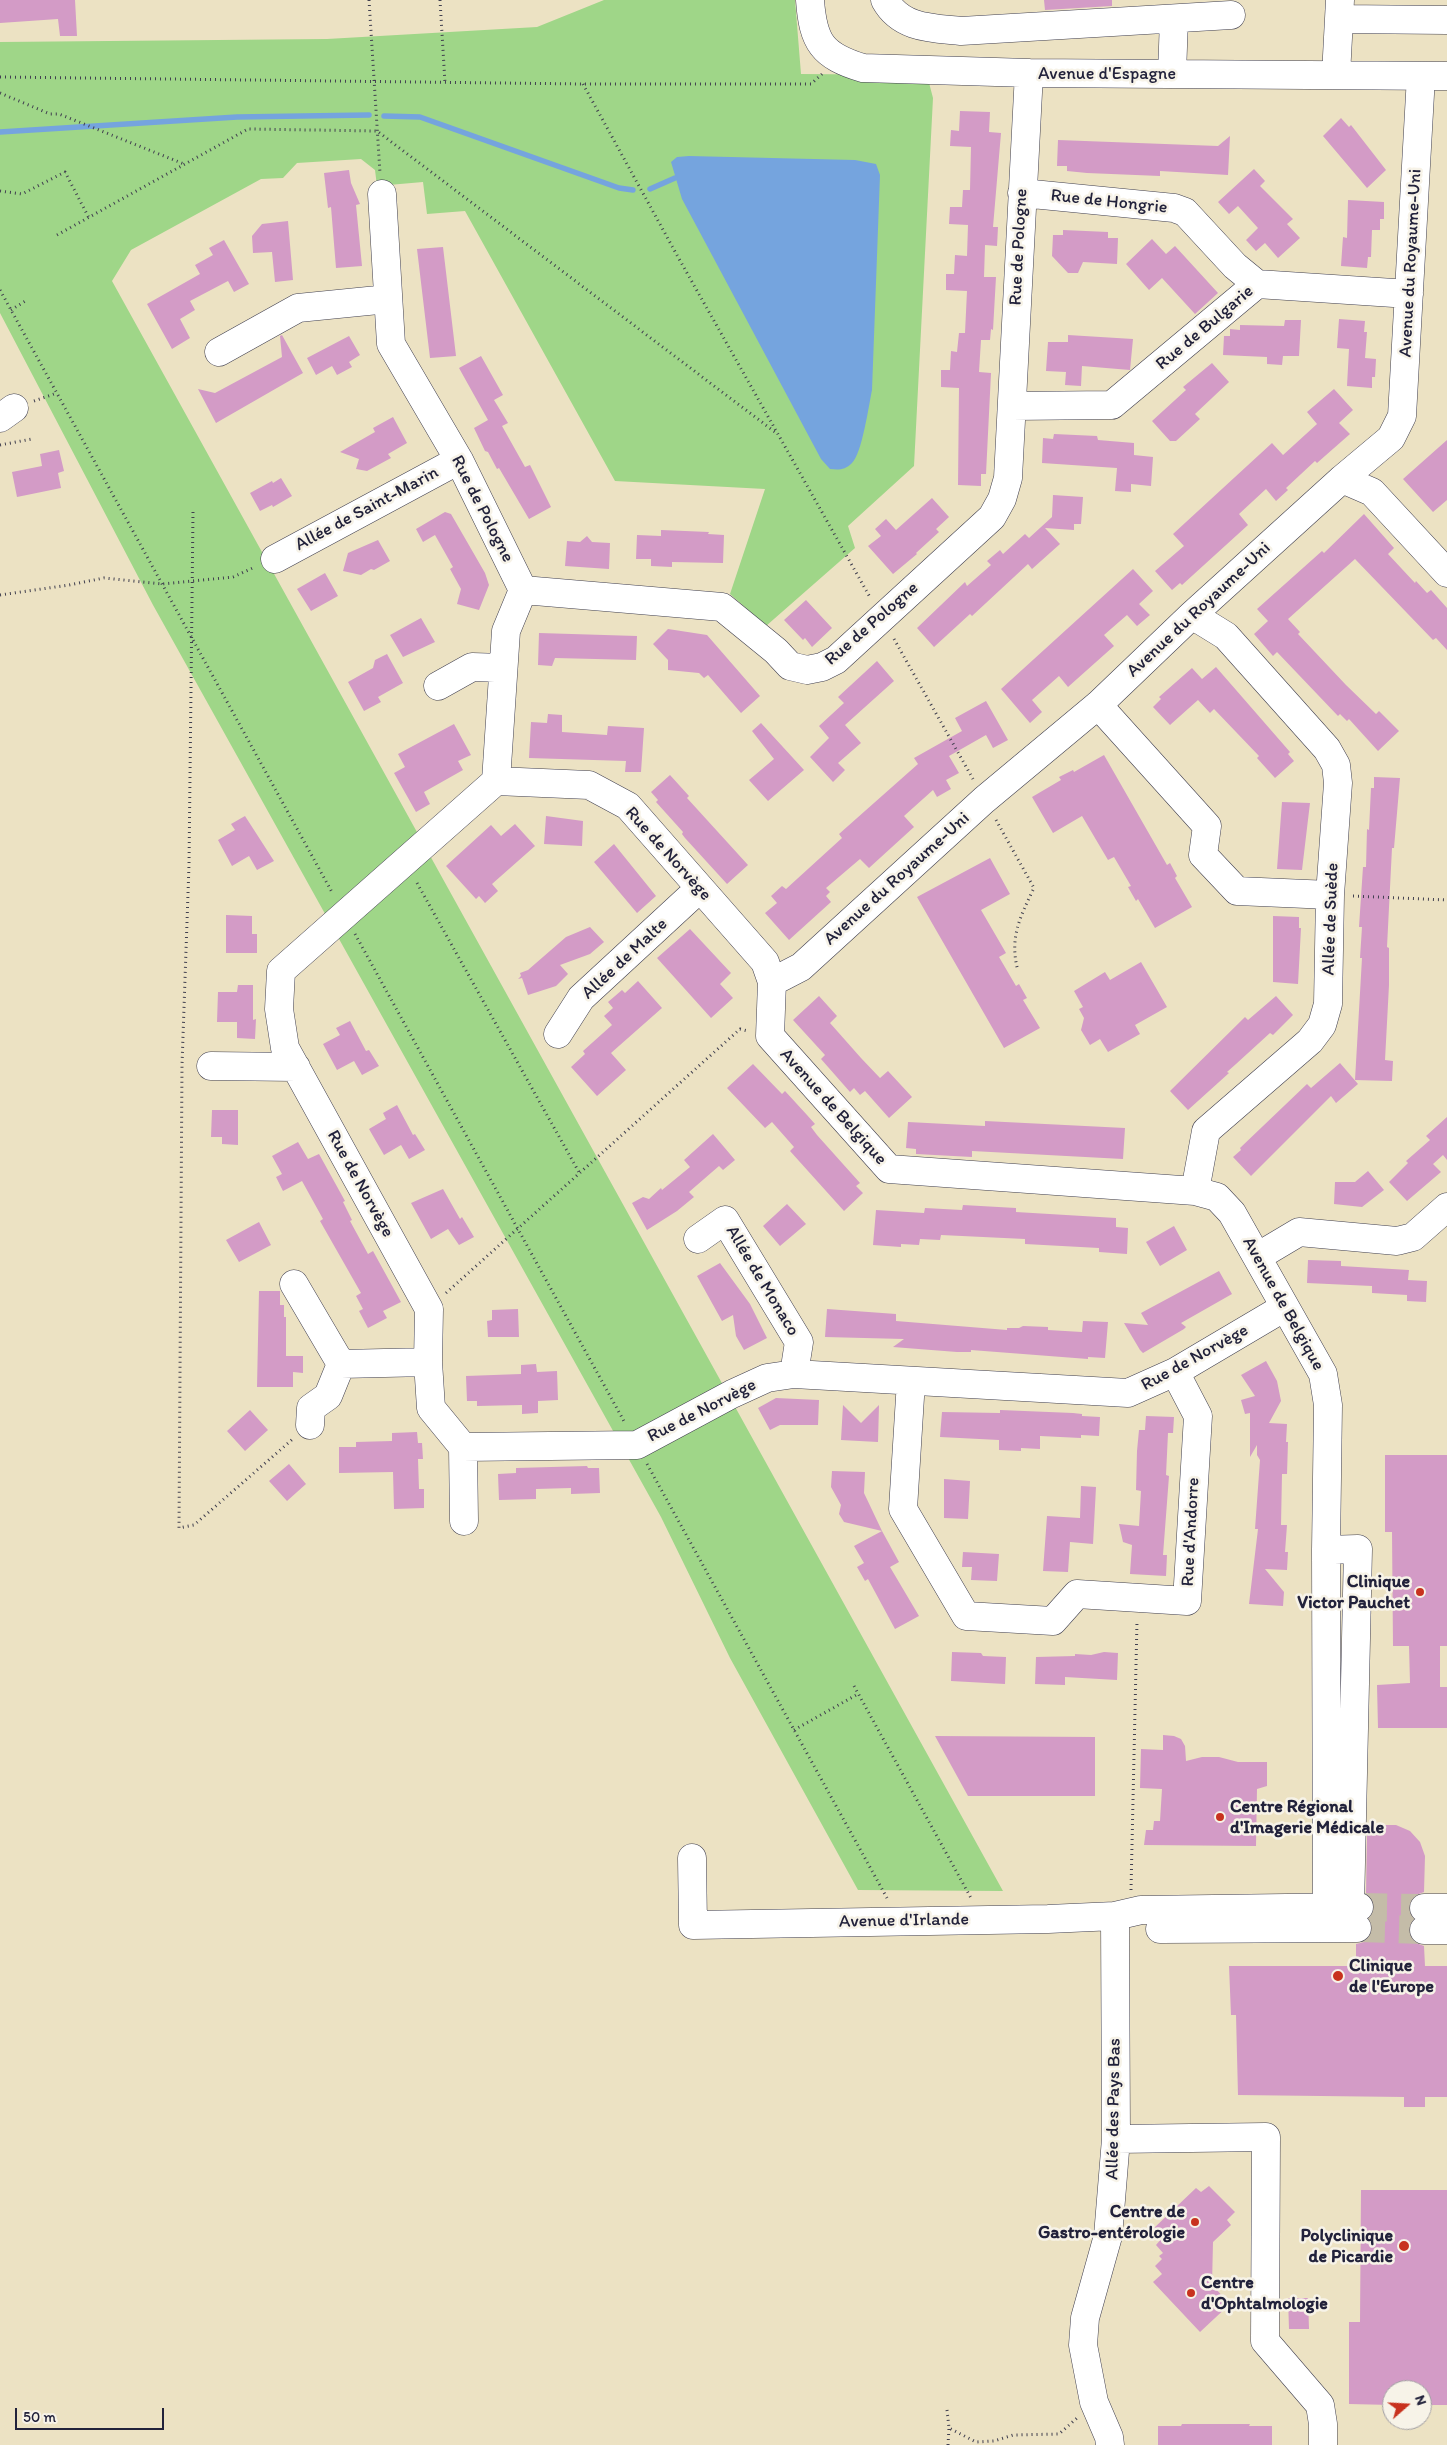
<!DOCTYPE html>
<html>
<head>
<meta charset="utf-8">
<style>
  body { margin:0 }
  #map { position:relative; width:1447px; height:2445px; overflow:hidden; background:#ece2c3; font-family:Itim,sans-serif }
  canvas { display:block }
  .north { position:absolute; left:1382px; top:2380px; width:50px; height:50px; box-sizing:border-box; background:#f7f3e8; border:1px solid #a29fa3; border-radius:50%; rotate:71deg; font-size:14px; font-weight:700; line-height:20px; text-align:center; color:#22223b }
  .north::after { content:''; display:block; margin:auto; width:18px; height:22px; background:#c8321e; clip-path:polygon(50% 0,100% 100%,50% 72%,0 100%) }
  .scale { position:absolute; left:15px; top:2408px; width:149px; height:22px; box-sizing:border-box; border:2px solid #22223b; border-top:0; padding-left:6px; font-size:15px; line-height:18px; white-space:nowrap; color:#22223b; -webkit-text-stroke:4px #f7f3e8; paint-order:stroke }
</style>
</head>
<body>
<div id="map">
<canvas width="1447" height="2445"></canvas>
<div class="north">N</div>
<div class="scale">50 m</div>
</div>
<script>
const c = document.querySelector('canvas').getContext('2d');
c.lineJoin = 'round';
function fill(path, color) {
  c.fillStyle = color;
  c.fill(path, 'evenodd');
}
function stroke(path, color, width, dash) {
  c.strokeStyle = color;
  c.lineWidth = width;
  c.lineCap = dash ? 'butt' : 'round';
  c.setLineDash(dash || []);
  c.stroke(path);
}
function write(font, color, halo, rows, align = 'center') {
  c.font = font + ' Itim,sans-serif';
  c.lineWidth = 5;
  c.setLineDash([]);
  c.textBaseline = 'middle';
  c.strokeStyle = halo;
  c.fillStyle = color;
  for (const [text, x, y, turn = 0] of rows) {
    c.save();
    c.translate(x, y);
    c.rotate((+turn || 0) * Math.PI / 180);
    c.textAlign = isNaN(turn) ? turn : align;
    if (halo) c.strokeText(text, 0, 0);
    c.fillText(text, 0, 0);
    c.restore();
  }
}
fill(new Path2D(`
  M604 0H795L801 74 927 75 933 98 914 466 848 526 855 548 766 626 730 594 765 489 615 481 465 211 427 214 423 182 377 186 375 170 361 159 297 163 283 178 261 179 131 250 112 281 1003 1891 858 1890 730 1658 661 1517 153 605 0 313V42L327 39 537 27Z`), '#9fd688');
fill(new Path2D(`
  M689 156 855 160 876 164 880 175 872 390C869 404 862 454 852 463 845 470 839 470 830 469L821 459 682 199 671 162 677 157Z`), '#75a4de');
stroke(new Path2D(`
  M384 116 420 117 619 188 633 190
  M0 132 237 117 369 115
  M650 189 675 178`), '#75a4de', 5.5);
fill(new Path2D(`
  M0 0H75L77 36H60L58 19 0 23Z
  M1044 0H1112V6L1045 10Z
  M960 111 990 112 989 132 1001 133 993 227H998L997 246 985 245 984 277H996L993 330 991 329 990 340H981L979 372 991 373 986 474H981V486L958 485 959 388 941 387V370H950L951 351 957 352 959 333H965L967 291 946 290V274H954L955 255 967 256 968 225 949 224 950 207H962L963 190H970L971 147 950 146 951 130 959 131Z
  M1341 118 1349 127 1351 125 1386 170 1367 188 1323 136Z
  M1230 136 1228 175 1160 171V176L1087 173 1067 171V166H1057L1058 140 1218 146Z
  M1254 169 1265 181 1260 186 1293 219 1287 224 1300 238 1278 258 1265 243 1256 251 1246 240 1258 228 1238 206 1229 214 1218 202Z
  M349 170 351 183 360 204 356 205 362 266 336 268 331 207 328 208 324 173Z
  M1348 200 1384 202V219H1380V230H1372L1371 257H1368L1367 268 1341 266 1343 237 1347 238Z
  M288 221 293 280 275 282 272 252 253 253 252 236 262 224Z
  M1063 230 1108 232V238H1118L1117 264 1083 262 1078 273H1068L1052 256 1053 235H1063Z
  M1152 239 1166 254 1175 246 1218 293 1195 314 1162 278 1149 290 1126 264Z
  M224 240 249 284 234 292 228 281 190 301 195 310 180 319 190 338 172 349 147 304 200 274 195 265 213 255 209 248Z
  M443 247 456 356 430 358 417 249Z
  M1339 319 1365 321 1364 332H1367L1365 358 1376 359 1375 377H1372V388L1347 386 1349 349 1337 348Z
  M1285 320H1301L1299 356H1283L1282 365 1267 364V357L1223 355 1224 336H1230V329L1240 330V325L1284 326Z
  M282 335 303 373 216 423 198 389 215 393 282 357 280 336Z
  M1068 335 1133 339 1130 370 1082 366 1081 386 1065 385 1066 372 1046 371 1048 342H1068Z
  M349 336 360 355 349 362 352 367 337 375 332 366 316 375 307 358Z
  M481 356 503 395 494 400 508 423 502 426 525 467 530 465 551 507 529 519 499 468 497 469 488 452 485 451 474 428 488 420 459 368Z
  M1212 363 1229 382 1195 414 1200 419 1176 441H1170L1152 421 1186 390 1183 387Z
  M1334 389 1353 410 1339 423 1350 434 1317 463 1315 461 1286 488 1288 490 1276 501 1266 489 1239 514 1248 525 1182 585 1180 583 1172 590 1155 571 1184 546 1173 534 1272 443 1283 455 1317 424 1307 412Z
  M393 417 407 443 388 454 391 458 367 471 356 469 359 459 340 452 375 432 373 428Z
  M1054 434 1097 436 1098 440 1134 443V455L1153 457 1151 486 1131 484V492L1115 491 1117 468 1042 463 1043 438 1053 439Z
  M1447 440V500L1433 512 1403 479Z
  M59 450 64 471 58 473 61 488 17 497 12 472 42 466 40 454Z
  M281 478 292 496 273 507 272 505 260 511 250 493 272 481 273 483Z
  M1053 495 1083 497 1081 524H1074V530L1045 528 1060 544 1032 569 1028 564 972 616 970 614 934 647 917 628 965 582 967 586 991 565 987 561 1000 550 1003 554 1025 534 1029 538 1052 517Z
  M932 498 949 517 936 529 939 532 916 553 917 554 893 574 868 546 881 536 875 529 886 519 896 530Z
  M445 512 451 514 485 573 489 585 479 610 457 604 461 589 450 569 453 567 435 535 423 542 416 529Z
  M1364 514 1394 548 1388 554 1415 583 1416 581 1427 593 1431 590 1447 608V650L1436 638 1433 640 1355 559 1288 619 1300 632 1298 634 1346 685 1376 714 1379 711 1399 731 1378 751 1349 719 1347 721 1340 714 1338 716 1277 652 1273 656 1254 634 1268 621 1257 609 1322 551 1324 553Z
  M661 530 709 532 708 534 724 535 723 563 672 562V567L651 566V559H636L637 535 661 536Z
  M587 536 592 542 610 543 609 569 565 566 567 541 580 542Z
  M378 540 390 561 374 570 371 569 361 575 343 571 348 553Z
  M1133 569 1153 591 1139 604 1150 615 1137 626 1127 615 1104 635 1114 646 1068 687 1059 676 1032 700 1042 712 1030 723 1001 689Z
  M325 573 338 596 311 611 297 589Z
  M806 600 832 628 812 647 805 638 803 640 784 620Z
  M421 618 435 642 403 657 390 635Z
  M668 629 707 635 760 696 741 713 708 675 704 678 699 673 668 670V660L653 644Z
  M539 633 637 636 636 660 555 658 552 666 538 665Z
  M387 654 403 683 378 697 381 702 364 711 348 682 373 668 375 660Z
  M877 661 894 681 845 725 861 743 838 763 845 770 833 782 810 757 829 738 819 726 844 703 838 697Z
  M1216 667 1290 752 1288 754 1294 761 1275 778 1257 758 1259 756 1214 709 1210 713 1198 700 1170 725 1153 707 1161 699 1159 697 1192 668 1202 679Z
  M986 701 1008 740 993 748 986 735 949 756 959 773 946 780 951 789 937 797 933 790 904 816 914 827 869 868 860 859 826 888 830 892 826 896 831 902 789 940 765 913 777 903 771 896 782 886 786 889 842 838 839 834 918 764 914 758 962 731 955 718Z
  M548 714 562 715V732L607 735 608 726 644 728 641 772H625L626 761 529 758 531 722 547 723Z
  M761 723 804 770 768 801 749 780 774 759 752 731Z
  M454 724 471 755 458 761 463 770 424 792 430 804 416 812 394 773 405 767 398 754Z
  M1104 755 1167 865 1170 863 1177 876 1175 878 1192 907 1155 928 1138 899 1136 901 1128 887 1131 886 1114 857 1108 860 1082 816 1053 833 1032 797 1061 780 1059 777 1073 770 1074 772Z
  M670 775 689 796 687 798 748 865 727 884 685 838 682 834 683 832 656 802 658 800 651 792Z
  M1374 777 1400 778 1394 848H1392L1387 947 1389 948V985L1385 1060 1393 1061 1392 1081 1355 1080 1362 958H1360L1362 927H1359L1363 867H1366L1367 829 1369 830 1371 788H1374Z
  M1282 802 1310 803 1302 870 1277 869Z
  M245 816 274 861 257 870 249 856 232 866 218 840 235 830 231 824Z
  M546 816 583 821 582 846 544 844Z
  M515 824 535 846 492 884 498 891 485 903 479 896 476 899 446 866 491 825 501 836Z
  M614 844 656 896 637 913 594 862Z
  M990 858 1010 894 981 910 1006 953 999 957 1016 986 1019 984 1027 998 1023 1000 1040 1028 1004 1048 917 897Z
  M226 915 252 916V934H257V953H226Z
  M1273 916 1299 917V928H1301L1298 984 1273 982Z
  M590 927 604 942 590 954 560 965 568 974 556 986 528 995 522 978 518 979 521 976 520 973 528 970 566 937Z
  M690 929 731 973 720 984 733 998 711 1018 657 958Z
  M1141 962 1167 1007 1135 1025 1140 1034 1108 1052 1100 1039 1090 1045 1081 1030 1084 1018 1079 1009 1083 1007 1074 991 1105 972 1110 980Z
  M638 981 662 1008 611 1053 626 1070 597 1096 571 1067 585 1054 583 1051 612 1025 604 1016 613 1008 608 1002 622 990 625 993Z
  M238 985H253V1020L256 1019 255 1039 237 1038V1022H217L218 992H237Z
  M819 996 837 1016 830 1023 861 1058 880 1078 888 1071 912 1097 889 1118 865 1091 860 1095 854 1088 850 1092 821 1059 825 1055 793 1020Z
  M1276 996 1293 1015 1273 1035 1270 1033 1236 1064 1227 1072 1229 1073 1188 1110 1170 1091 1245 1017 1248 1020Z
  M350 1021 366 1051 369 1050 379 1066 362 1075 354 1061 337 1070 323 1044 340 1035 336 1028Z
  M1340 1063 1358 1084 1336 1103 1331 1096 1251 1176 1233 1157 1241 1150 1240 1148 1307 1084 1311 1088Z
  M753 1064 782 1094 785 1091 807 1115 815 1124 811 1127 817 1135 860 1183 856 1186 863 1193 844 1211 790 1151 794 1147 772 1122 765 1128 727 1088Z
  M397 1105 413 1135 415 1134 425 1150 409 1159 401 1145 384 1155 369 1129 386 1119 383 1113Z
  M212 1110H238V1145L222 1144V1137H211Z
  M1447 1117V1160L1443 1155 1433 1164 1441 1172 1407 1201 1389 1182 1408 1163 1406 1161 1430 1140 1426 1136Z
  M985 1121 1125 1128 1123 1159 972 1151V1157L916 1154V1149L906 1148 908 1122 985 1126Z
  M713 1134 735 1160 723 1170 719 1166 689 1192 694 1197 677 1211 647 1230 632 1203 643 1197 649 1199 661 1188 662 1190 690 1167 684 1160Z
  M298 1142 308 1159 319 1154 345 1201 343 1202 352 1220 350 1221 368 1254 373 1251 401 1302 383 1311 387 1318 368 1328 359 1311 363 1309 356 1296 361 1293 320 1221 323 1219 302 1181 283 1191 276 1177 282 1174 272 1156Z
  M1368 1171 1384 1190 1362 1207 1334 1204 1335 1182H1355Z
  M443 1189 460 1219 462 1217 474 1237 459 1245 448 1229 431 1239 411 1203Z
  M787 1204 806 1224 780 1246 763 1226Z
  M963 1205 1016 1208V1212L1116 1218V1227L1128 1228 1127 1254 1099 1252V1248L1025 1244V1239L941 1235 940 1240 920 1239 919 1245 901 1244V1247L873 1245 876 1210 924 1213 925 1208 962 1210Z
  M259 1222 271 1245 239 1262 226 1240Z
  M1174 1226 1187 1250 1160 1266 1146 1242Z
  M1308 1260 1341 1261V1266L1409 1270 1408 1280 1427 1281 1426 1302 1407 1301V1295L1372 1293V1286L1307 1283Z
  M720 1263 750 1304 767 1338 744 1350 736 1336 733 1315 722 1321 697 1276Z
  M1219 1271 1232 1294 1181 1323 1186 1327 1184 1329 1143 1353 1140 1350 1124 1323 1148 1325 1141 1313Z
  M259 1291H280V1305H284V1317H286V1356H303V1373L293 1372V1387H257Z
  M518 1309 519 1337H488L487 1321 492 1320V1310Z
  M827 1309 896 1314V1321L1007 1330V1328H1019L1023 1326 1048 1327V1330L1082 1332 1083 1321 1108 1322 1105 1358 1088 1357V1359L971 1350V1352H957L893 1347 904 1339 825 1337Z
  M1266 1361 1277 1381 1281 1401 1269 1423 1287 1424 1286 1442H1288L1287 1474H1282L1281 1525H1287L1285 1552H1288L1287 1570 1265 1569 1284 1592 1283 1606 1249 1604 1258 1529H1255L1260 1460 1257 1455V1445L1250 1457V1413L1245 1414 1241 1400 1255 1396 1241 1375Z
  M536 1364 537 1372 557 1371 558 1400 538 1401V1413L522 1414V1405L477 1406V1401H467L466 1376 521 1374V1365Z
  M776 1398 819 1400 818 1425H780L770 1430 758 1408Z
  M843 1405 861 1423 879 1405 878 1442 841 1440Z
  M250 1410 268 1430 245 1451 227 1431Z
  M1000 1410 1073 1413 1082 1414V1416L1100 1417 1099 1436 1081 1435V1438L1040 1436V1449L1021 1448V1451L999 1450V1440L940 1437 942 1412 1000 1413Z
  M1146 1416 1174 1417 1173 1433H1168L1166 1475 1169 1476 1163 1555H1167L1166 1576 1130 1574 1132 1545 1123 1542 1119 1524 1139 1526 1141 1491 1136 1490 1137 1451 1139 1430H1145Z
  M417 1432 418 1443H422L423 1459H418L419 1489H424V1508L394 1509 393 1472 339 1473V1447H356V1442L392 1441V1433Z
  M1385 1455H1447V1646H1440V1687H1447V1728H1378L1377 1685 1410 1683 1409 1646H1393L1392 1532H1385Z
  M289 1464 306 1484 287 1501 269 1481Z
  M587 1466 588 1468H599L600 1493 571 1494V1488L536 1489V1499L499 1500 498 1474 516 1473V1468Z
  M832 1471 865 1472 864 1493 882 1531 844 1522 839 1514 841 1505 831 1487Z
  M944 1479 970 1481 968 1519 944 1518Z
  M1081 1486 1096 1487 1093 1544 1070 1542 1068 1572 1043 1571 1047 1516 1080 1518Z
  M882 1531 899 1562 890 1567 919 1616 895 1629 868 1579 865 1581 857 1567 864 1563 854 1546Z
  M963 1552 999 1554 997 1581 971 1580 972 1567H962Z
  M952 1652 981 1653 983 1656 1006 1657 1005 1684 951 1681Z
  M1104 1652 1118 1653 1117 1680 1065 1677V1685L1035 1684 1036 1657 1075 1656V1654L1091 1655Z
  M1163 1735 1174 1736 1181 1739 1185 1746 1186 1761 1202 1757H1219L1238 1762H1267V1786L1257 1789 1256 1846 1144 1845 1146 1830H1153L1154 1821H1160L1162 1789 1140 1788 1141 1749 1163 1750Z
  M935 1736 1095 1737V1796H968Z
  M1385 1825H1396L1410 1831 1420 1842 1425 1856 1424 1892 1416 1895 1410 1901 1408 1908 1414 1919 1408 1930 1410 1937 1416 1943 1424 1946 1425 1966H1447V2097H1425V2107H1404V2097L1238 2095 1236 2015H1231L1229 1966H1356V1944L1364 1942 1371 1935 1373 1927 1369 1918 1375 1907 1372 1899 1366 1893 1367 1835Z
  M1209 2186 1235 2212 1227 2220 1231 2225 1213 2242 1212 2285 1230 2304 1200 2332 1153 2282 1162 2274 1155 2266 1162 2259 1159 2256 1163 2253 1156 2245 1162 2238 1154 2228 1196 2188 1201 2192Z
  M1361 2190H1447V2405H1422V2390H1392V2405L1349 2404V2322H1360Z
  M1288 2298H1308L1309 2329H1289Z
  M1182 2424H1250L1249 2426H1272V2445H1158V2426H1181Z`), '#d39bc6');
stroke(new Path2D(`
  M1359 1907 1424 1908
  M1357 1928 1424 1930`), '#c4bca8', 28, [28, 14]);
const minor = new Path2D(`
  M810 0C813 42 822 56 863 68L1029 73 1447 76
  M885 0C901 29 933 28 961 31L1231 15
  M1339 19 1447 20
  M1172 74 1174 19
  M1336 75 1340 0
  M1022 193 1174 208 1185 212 1235 266 1257 284
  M382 194 391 344 459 460 523 590 722 607 776 651 790 666 807 670 822 667 836 660 992 517 1002 499 1008 478 1029 73
  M219 352 298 308 388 299
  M1012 406 1112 405 1257 284 1409 294
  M0 418 14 408
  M1342 479 1372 492 1447 573
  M275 559 459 460
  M1192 615 1226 636 1327 749 1336 765 1338 783 1330 895 1328 1004 1322 1025 1310 1041 1206 1131 1195 1191
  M438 686 472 667 503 668
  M1098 705 1207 826 1203 855 1237 891 1330 895
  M496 781 506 631 523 590
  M772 982 765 962 628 806 589 785 496 781 281 971 279 1009 285 1048 429 1309 428 1362 431 1408 463 1447 637 1445 732 1394 767 1378 794 1374 1128 1393 1175 1372 1285 1307
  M558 1034 581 998 699 889
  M211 1066 296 1067
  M698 1239 725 1220 799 1342 794 1374
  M1257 1257 1299 1232 1397 1241 1413 1237 1447 1207
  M294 1284 341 1364 328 1396 311 1408 310 1425
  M341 1364 428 1362
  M911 1381 903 1509 966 1616 1053 1621 1077 1594 1187 1601 1198 1416 1175 1372
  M463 1447 464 1521
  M1326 1550 1358 1549 1350 1907
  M692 1858 693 1925 1048 1919 1115 1916 1141 1910 1359 1907
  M1424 1908H1447
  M1327 1928 1326 1550 1328 1405 1323 1374 1232 1213 1217 1197 1195 1191 889 1169 770 1036 772 982 801 967 984 800 1098 705 1192 615 1342 479 1391 438 1402 416 1421 76
  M1160 1929 1357 1928
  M1424 1930H1447
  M1116 2139 1266 2137 1265 2341 1320 2405 1323 2424V2445
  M1110 2445 1109 2437 1094 2402 1083 2345 1085 2318 1108 2236 1116 2139 1115 1916`);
stroke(minor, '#403f4f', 29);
stroke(new Path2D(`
  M369 0 380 173
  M440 0 445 83
  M0 77 583 84H811L822 74
  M583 84 678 257 871 599
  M0 93 50 114H59L184 164
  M0 191 22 194 65 172 89 218
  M57 235 248 129 377 131 775 432
  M0 290 333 894
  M11 310 27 300
  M34 401 57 393
  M0 445 32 439
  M193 512 189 865 182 1065 179 1528 194 1525 294 1438
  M0 595 69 585 104 578 162 584 233 577 255 567
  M894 639 973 779
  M996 820 1034 888C1020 917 1009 938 1018 971
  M417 883 580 1174
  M1353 896 1447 900
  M355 934 625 1423
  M446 1293 740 1029 748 1031
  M647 1464 887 1898
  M854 1686 971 1898
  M794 1730 858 1694
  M1131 1890 1137 1621
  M947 2410 949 2428 976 2442 994 2441 1013 2435 1059 2434 1077 2418
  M948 2445 949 2428`), '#403f4f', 3, [1, 4]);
stroke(minor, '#fff', 28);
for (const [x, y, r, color] of [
  [1420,1592,5,"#c8321e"],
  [1220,1817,5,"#c8321e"],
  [1338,1976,6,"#c8321e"],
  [1195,2222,5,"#c8321e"],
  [1404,2246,6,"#c8321e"],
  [1191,2293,5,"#c8321e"]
]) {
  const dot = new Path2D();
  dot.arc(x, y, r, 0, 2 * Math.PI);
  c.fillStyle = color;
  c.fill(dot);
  stroke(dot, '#f7f3e8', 2);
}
write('18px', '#22223b', '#f7f3e8', [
  ["Avenue d'Espagne",1107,74],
  ["Rue de Hongrie",1109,202,6],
  ["Rue de Pologne",1019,247,-87],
  ["Avenue du Royaume-Uni",1411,263,-87],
  ["Rue de Bulgarie",1205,328,-40],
  ["Allée de Saint-Marin",367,509,-28],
  ["Rue de Pologne",482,509,63],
  ["Avenue du Royaume-Uni",1199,610,-43],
  ["Rue de Pologne",872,624,-41],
  ["Rue de Norvège",668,854,48],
  ["Avenue du Royaume-Uni",897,879,-42],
  ["Allée de Suède",1331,919,-88],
  ["Allée de Malte",625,959,-43],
  ["Avenue de Belgique",833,1107,48],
  ["Rue de Norvège",360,1184,61],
  ["Allée de Monaco",762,1281,59],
  ["Avenue de Belgique",1283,1304,61],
  ["Rue de Norvège",1195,1358,-29],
  ["Rue de Norvège",702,1411,-27],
  ["Rue d'Andorre",1191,1532,-87],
  ["Avenue d'Irlande",904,1921,-1],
  ["Allée des Pays Bas",1114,2109,-89]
]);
write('bold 18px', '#22223b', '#f7f3e8', [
  ["Clinique",1410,1582],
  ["Victor Pauchet",1410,1603],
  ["Centre Régional",1230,1807,"left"],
  ["d'Imagerie Médicale",1230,1828,"left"],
  ["Clinique",1349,1966,"left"],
  ["de l'Europe",1349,1987,"left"],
  ["Centre de",1185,2212],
  ["Gastro-entérologie",1185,2233],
  ["Polyclinique",1393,2236],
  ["de Picardie",1393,2257],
  ["Centre",1201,2283,"left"],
  ["d'Ophtalmologie",1201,2304,"left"]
], 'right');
</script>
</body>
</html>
